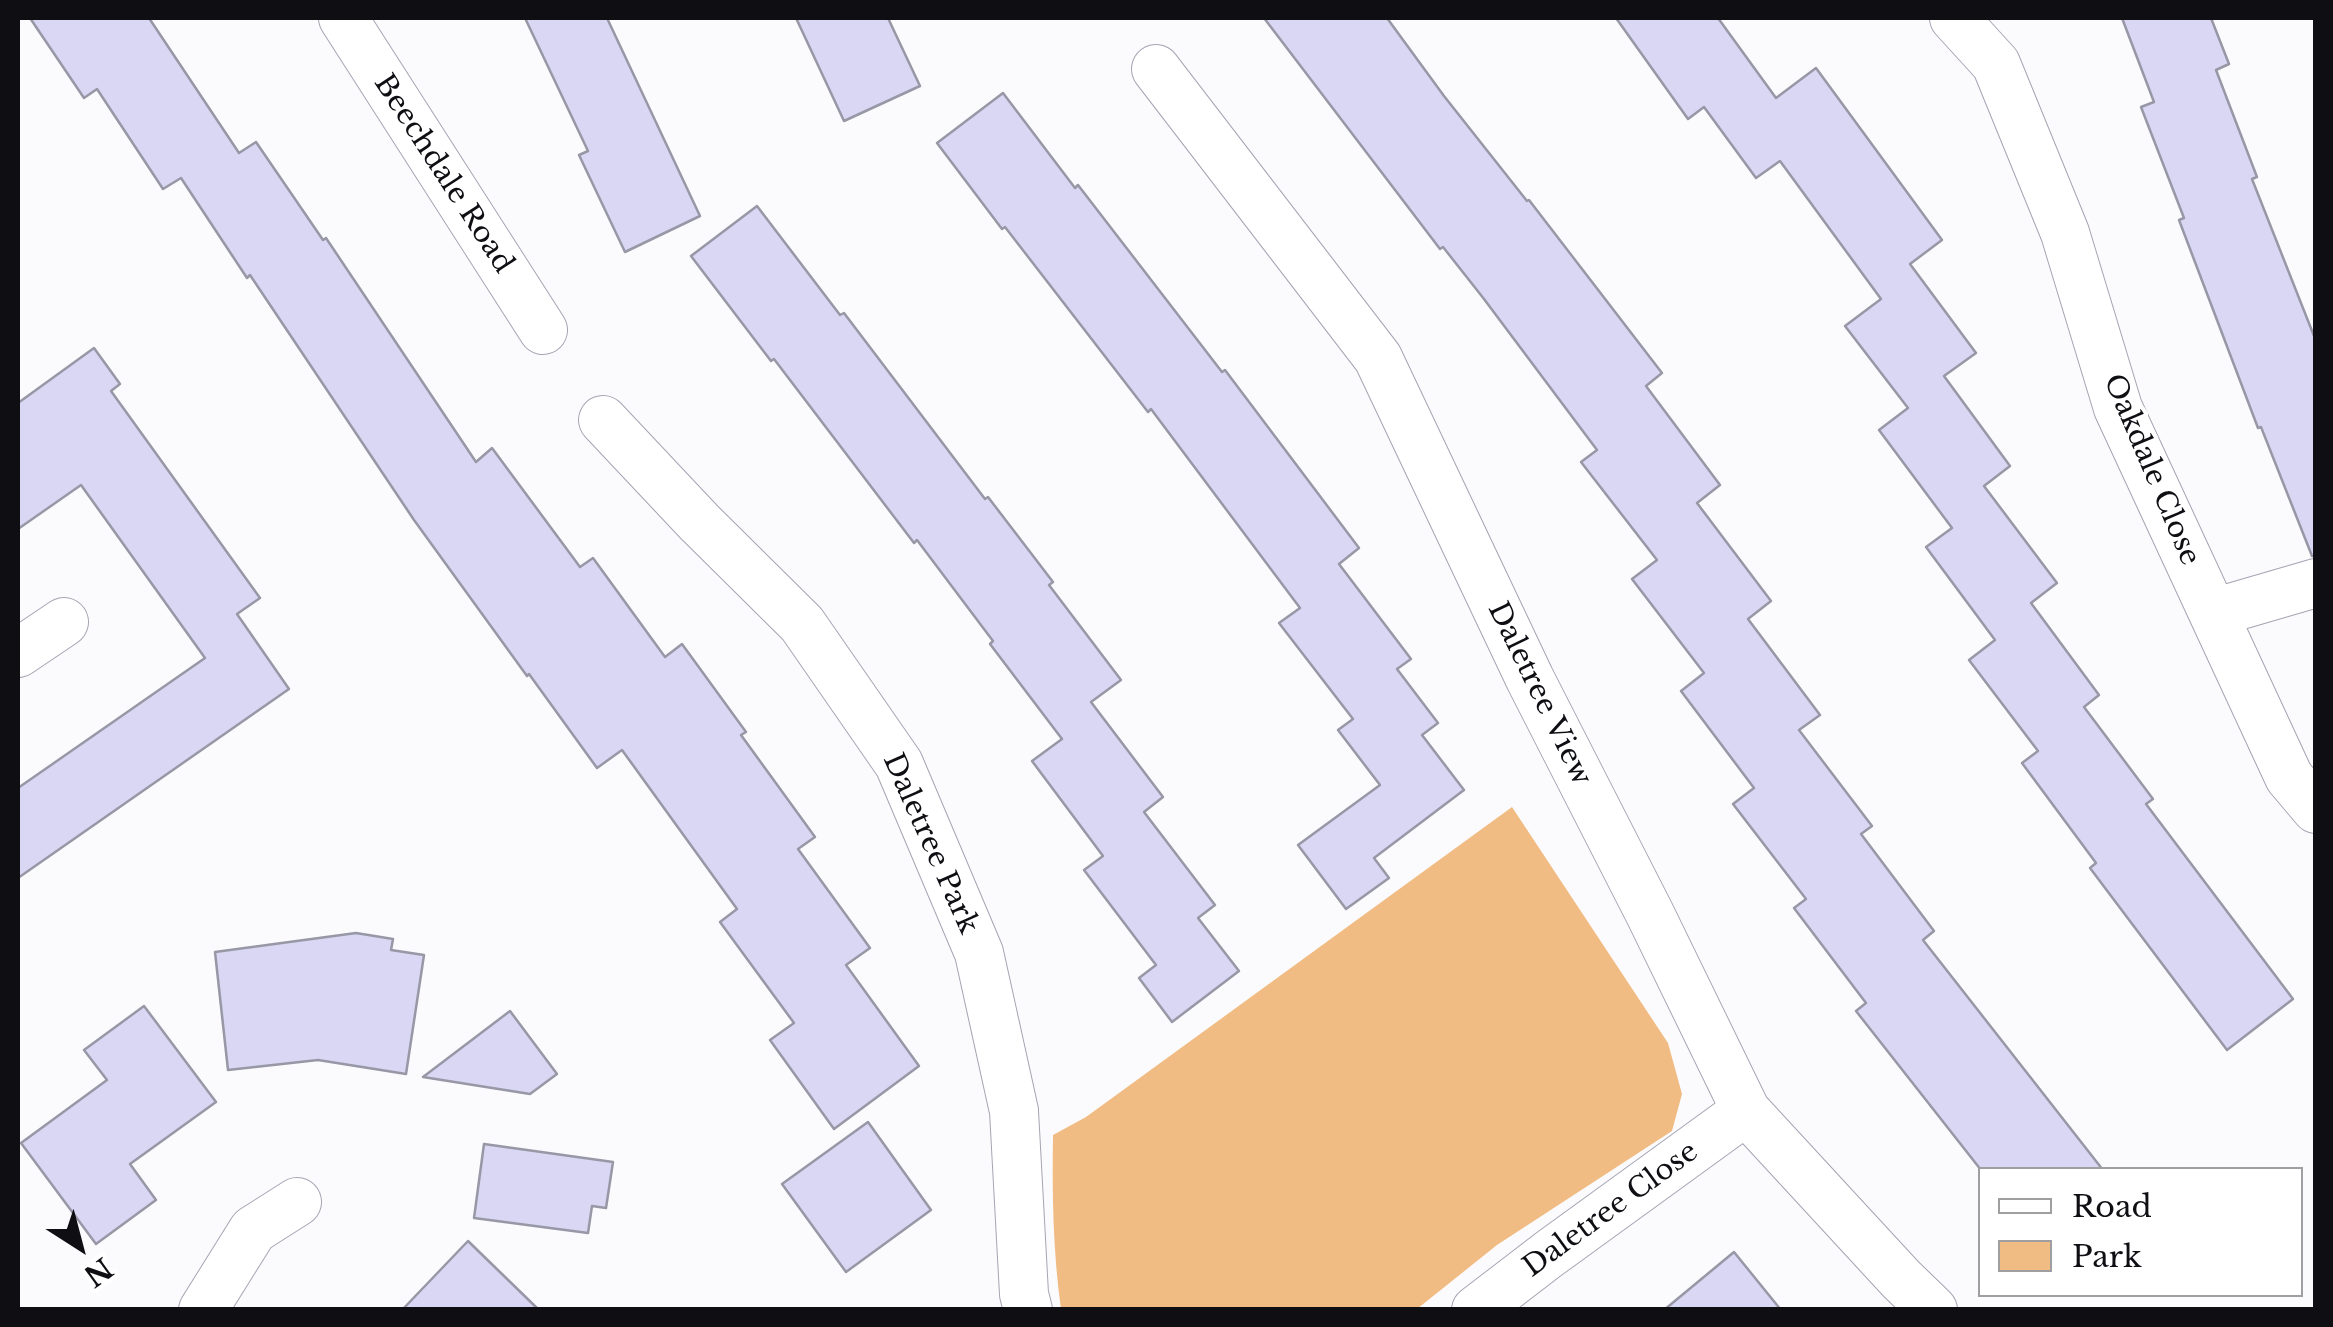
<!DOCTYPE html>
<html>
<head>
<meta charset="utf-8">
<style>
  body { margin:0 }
  #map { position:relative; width:2333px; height:1327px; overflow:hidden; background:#fbfbfe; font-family:"Libre Baskerville",serif }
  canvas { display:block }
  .frame { position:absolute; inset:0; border:20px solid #0f0e13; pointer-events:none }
  .legend { position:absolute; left:1978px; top:1167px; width:325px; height:130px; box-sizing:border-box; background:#fff; border:2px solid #9f9fa1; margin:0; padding:12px 18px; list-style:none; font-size:30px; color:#0f0e13 }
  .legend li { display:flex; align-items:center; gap:20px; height:50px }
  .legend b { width:50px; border:2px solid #9f9fa1 }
  .north { position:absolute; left:30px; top:1197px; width:100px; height:100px; -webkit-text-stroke:8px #fff; paint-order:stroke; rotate:144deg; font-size:28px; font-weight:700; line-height:40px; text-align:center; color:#0f0e13 }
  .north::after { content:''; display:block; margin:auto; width:35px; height:45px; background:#0f0e13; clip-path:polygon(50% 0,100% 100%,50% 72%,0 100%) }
</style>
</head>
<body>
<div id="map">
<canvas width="2333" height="1327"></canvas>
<div class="frame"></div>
<ul class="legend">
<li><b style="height:12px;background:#fff"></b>Road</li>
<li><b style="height:28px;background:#f1bc83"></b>Park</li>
</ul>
<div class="north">N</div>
</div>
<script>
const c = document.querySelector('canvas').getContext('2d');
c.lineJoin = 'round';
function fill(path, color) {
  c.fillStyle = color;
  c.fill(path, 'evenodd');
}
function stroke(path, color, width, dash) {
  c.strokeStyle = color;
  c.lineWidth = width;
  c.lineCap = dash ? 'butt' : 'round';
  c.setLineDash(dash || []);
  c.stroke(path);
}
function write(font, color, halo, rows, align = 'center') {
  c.font = font + ' "Libre Baskerville",serif';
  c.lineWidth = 8;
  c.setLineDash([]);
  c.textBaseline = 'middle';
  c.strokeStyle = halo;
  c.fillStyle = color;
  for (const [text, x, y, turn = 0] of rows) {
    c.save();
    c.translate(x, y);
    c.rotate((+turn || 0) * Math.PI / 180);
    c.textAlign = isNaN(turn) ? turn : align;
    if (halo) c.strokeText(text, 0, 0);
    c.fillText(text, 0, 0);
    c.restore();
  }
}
fill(new Path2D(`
  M1512 807 1668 1043 1682 1094 1672 1131 1497 1245 1417 1309H1061C1053 1252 1052 1193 1053 1135L1086 1117Z`), '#f1bc83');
const building = new Path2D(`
  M30 18H149L239 153 256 142 323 240 326 238 476 462 492 448 580 567 593 558 665 657 682 644 746 732 741 735 815 837 798 849 870 948 846 965 919 1066 834 1129 770 1040 794 1023 720 922 737 909 622 750 597 768 529 674 527 676 414 520 250 275 247 278 181 178 163 189 97 89 84 98Z
  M525 18H607L700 216 625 252 579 155 588 151Z
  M796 18H888L920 86 844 121Z
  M1264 18H1387L1444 96 1527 201 1529 200 1662 373 1646 386 1720 485 1697 503 1771 601 1748 619 1820 715 1799 730 1872 826 1861 834 1934 931 1923 940 2103 1170H1981L1856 1011 1866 1003 1794 908 1806 899 1733 804 1754 788 1681 691 1704 673 1632 579 1657 560 1581 462 1597 450 1484 299 1443 247 1440 249Z
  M1616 18H1718L1776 98 1816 68 1942 240 1910 264 1976 353 1944 376 2010 466 1984 486 2057 583 2031 603 2099 695 2084 707 2153 799 2146 804 2293 999 2227 1050 2090 868 2096 863 2022 763 2038 751 1969 660 1995 640 1926 547 1952 528 1879 430 1908 408 1845 326 1881 299 1780 161 1756 178 1704 107 1688 119Z
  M2122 18H2211L2229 64 2216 70 2257 177 2252 179 2316 341V556H2312L2261 427 2258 428 2179 220 2184 218 2141 107 2154 102Z
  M1003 93 1075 188 1078 185 1222 372 1225 370 1359 548 1339 564 1411 659 1397 669 1438 723 1422 735 1464 790 1374 858 1389 878 1346 909 1298 845 1380 785 1338 730 1353 719 1279 623 1300 608 1151 409 1148 412 1005 227 1002 229 937 143Z
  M757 206 840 315 844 313 985 499 988 497 1053 582 1049 585 1121 680 1091 702 1163 797 1144 812 1215 905 1198 918 1239 971 1172 1022 1139 978 1156 965 1084 870 1103 856 1032 761 1062 739 990 644 993 641 917 540 914 543 774 359 771 361 691 256Z
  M94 348 120 384 111 391 260 598 237 614 289 689 18 878V788L205 658 81 485 18 529V403Z
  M356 933 393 939 391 950 424 955 406 1074 318 1060 228 1070 215 952Z
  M144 1006 216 1102 130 1164 156 1200 96 1244 21 1143 107 1080 84 1050Z
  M510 1011 557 1074 530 1094 423 1077Z
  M868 1122 931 1210 846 1272 782 1184Z
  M484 1144 613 1162 606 1208 592 1206 588 1233 474 1218Z
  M468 1241 539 1310H402Z
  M1734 1252 1781 1310H1664Z`);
fill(building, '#d9d7f4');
stroke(building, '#9897a6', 2.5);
const street = new Path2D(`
  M343 18 543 330
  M1954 18 1996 64 2065 233 2118 408 2289 777 2316 809
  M1156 69 1378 358 1530 679 1650 914 1746 1111 1901 1279 1933 1310
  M603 420 699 522 802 624 899 764 979 953 1014 1111 1024 1294 1028 1310
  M2213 613 2316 583
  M18 653 64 622
  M203 1310 253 1230 297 1202
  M1476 1310 1549 1254 1746 1111`);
stroke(street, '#a5a4b3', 50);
stroke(street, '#fff', 48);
write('28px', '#0f0e13', '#fff', [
  ["Beechdale Road",443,174,57],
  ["Oakdale Close",2151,470,67],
  ["Daletree View",1539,694,64],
  ["Daletree Park",930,844,66],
  ["Daletree Close",1611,1210,-36]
]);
</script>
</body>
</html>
